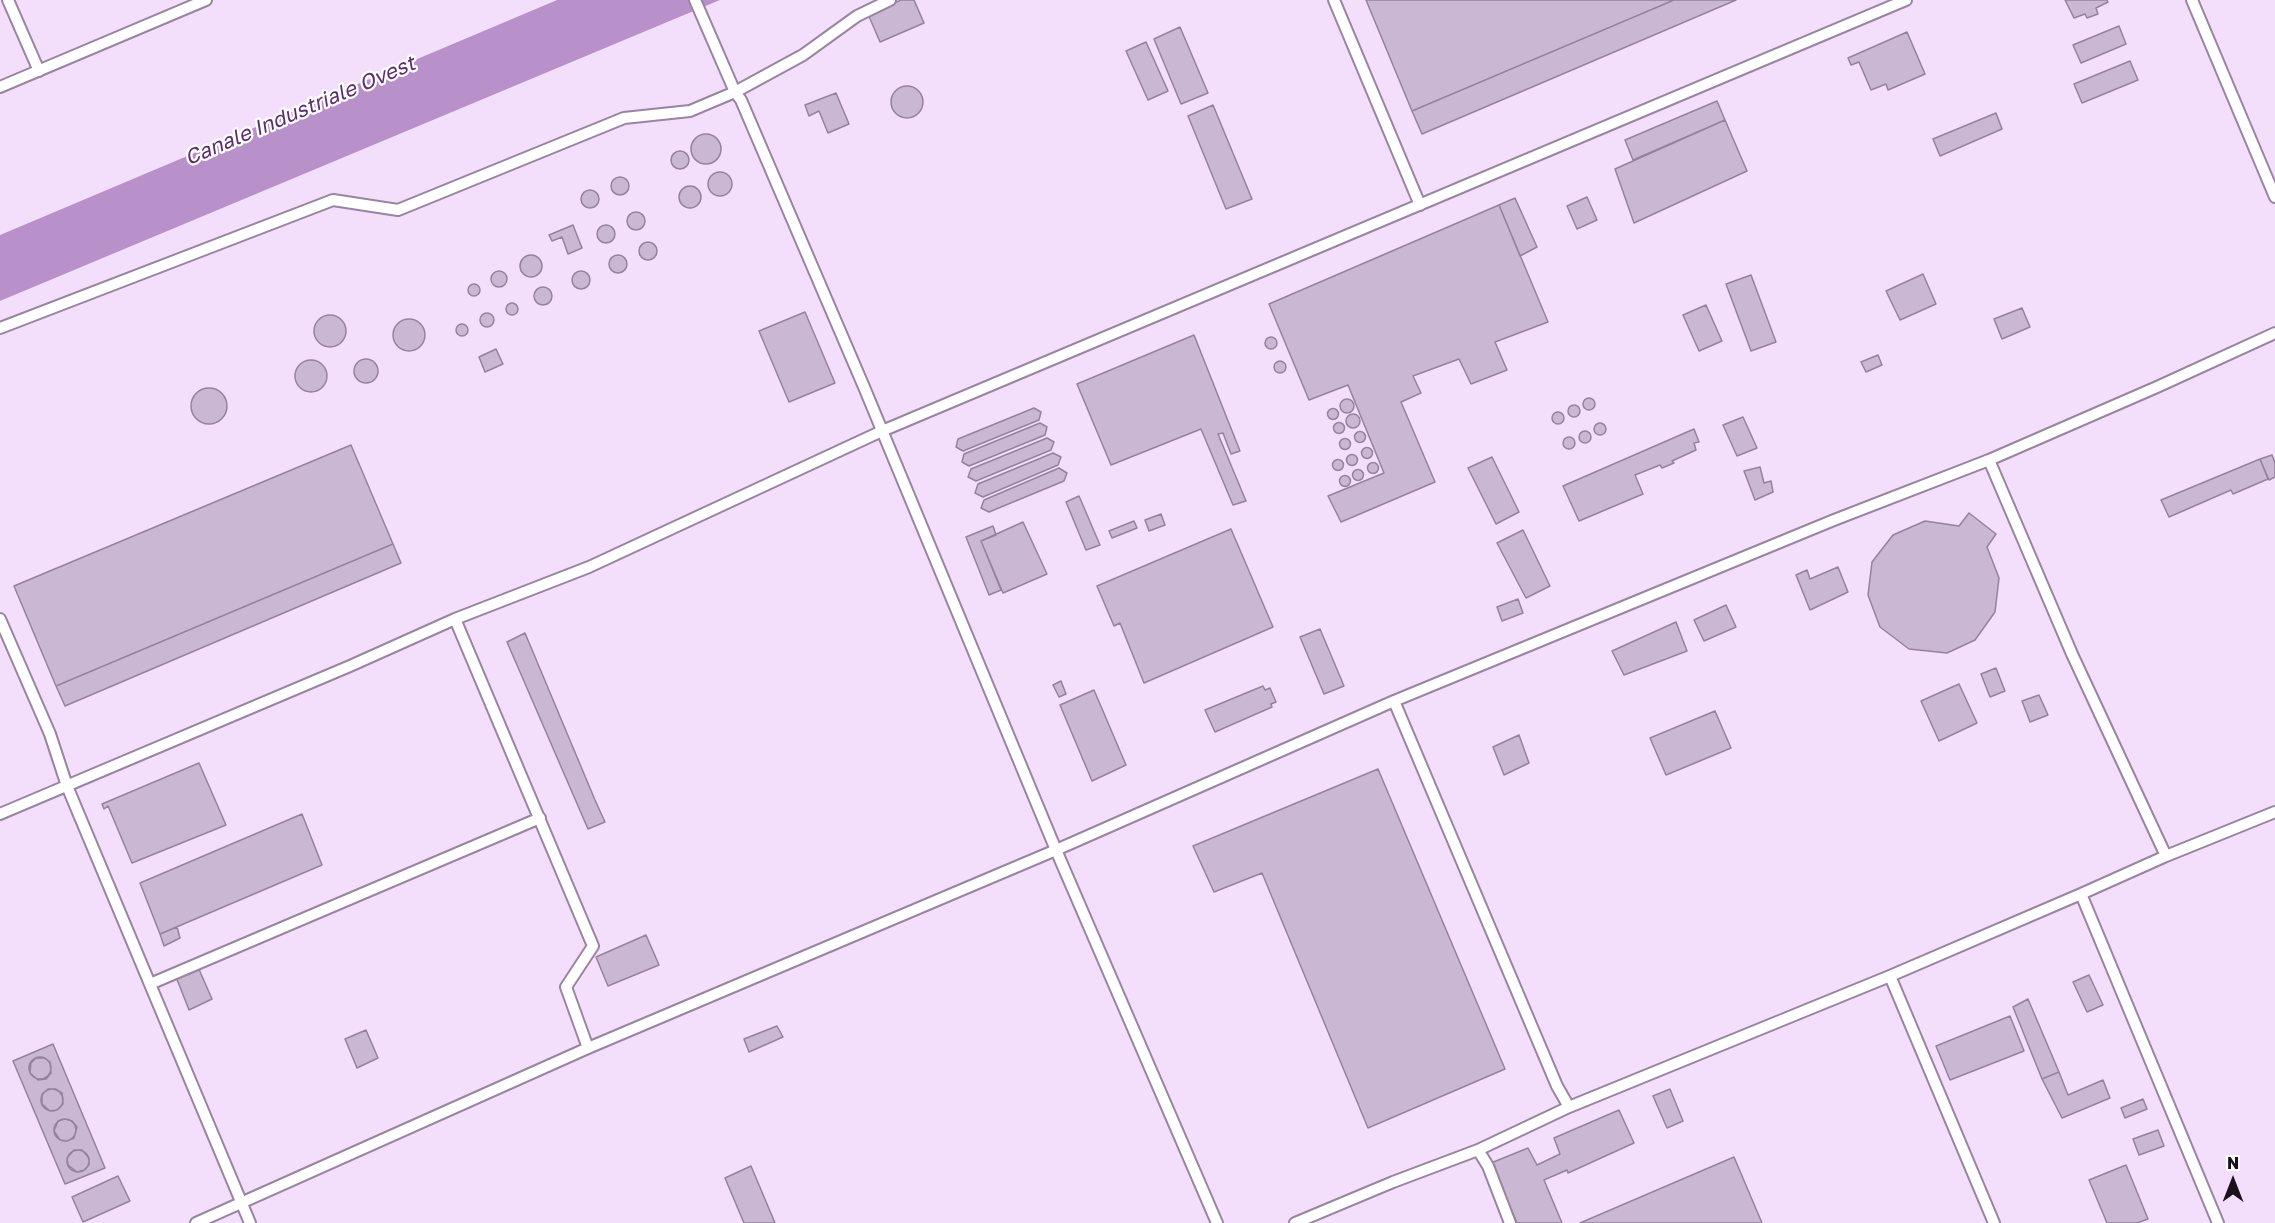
<!DOCTYPE html>
<html>
<head>
<meta charset="utf-8">
<style>
  body { margin:0 }
  #map { position:relative; width:2275px; height:1223px; overflow:hidden; background:#f8ebfe; font-family:"Golos Text",sans-serif }
  canvas { display:block }
  .north { position:absolute; left:2203px; top:1151px; width:60px; height:60px; -webkit-text-stroke:4px #fefefe; paint-order:stroke; rotate:0deg; font-size:16px; font-weight:700; line-height:24px; text-align:center; color:#19121c }
  .north::after { content:''; display:block; margin:auto; width:21px; height:27px; background:#19121c; clip-path:polygon(50% 0,100% 100%,50% 72%,0 100%) }
</style>
</head>
<body>
<div id="map">
<canvas width="2275" height="1223"></canvas>
<div class="north">N</div>
</div>
<script>
const c = document.querySelector('canvas').getContext('2d');
c.lineJoin = 'round';
function fill(path, color) {
  c.fillStyle = color;
  c.fill(path, 'evenodd');
}
function stroke(path, color, width, dash) {
  c.strokeStyle = color;
  c.lineWidth = width;
  c.lineCap = dash ? 'butt' : 'round';
  c.setLineDash(dash || []);
  c.stroke(path);
}
function write(font, color, halo, rows, align = 'center') {
  c.font = font + ' "Golos Text",sans-serif';
  c.lineWidth = 4.5;
  c.setLineDash([]);
  c.textBaseline = 'middle';
  c.strokeStyle = halo;
  c.fillStyle = color;
  for (const [text, x, y, turn = 0] of rows) {
    c.save();
    c.translate(x, y);
    c.rotate((+turn || 0) * Math.PI / 180);
    c.textAlign = isNaN(turn) ? turn : align;
    if (halo) c.strokeText(text, 0, 0);
    c.fillText(text, 0, 0);
    c.restore();
  }
}
fill(new Path2D(`
  M0 0H557L0 235Z
  M720 0H2275V1223H0V301Z`), '#f3dffc');
fill(new Path2D(`
  M557 0H720L0 301V235Z`), '#b891cb');
const building = new Path2D(`
  M901 0H914L924 23 880 42 868 14Z
  M1366 0H1674L1412 111Z
  M1674 0H1736L1422 134 1412 111Z
  M2065 0H2107L2108 2 2096 8 2098 14 2087 18 2085 14 2074 18Z
  M2119 26 2126 44 2081 63 2073 45Z
  M1180 27 1208 93 1181 104 1154 39Z
  M1907 32 1925 74 1888 90 1886 84 1871 90 1859 62 1851 65 1848 58Z
  M1146 42 1168 91 1148 100 1126 51Z
  M2130 61 2138 80 2082 103 2074 84Z
  M891 102a16 16 0 1 1 32 0a16 16 0 1 1-32 0Z
  M836 93 849 124 828 133 819 111 809 116 805 105Z
  M1717 101 1725 120 1633 160 1625 140Z
  M1213 105 1252 199 1226 209 1188 116Z
  M1996 113 2002 129 1940 156 1933 139Z
  M1725 120 1747 171 1634 223 1615 169Z
  M691 149a15 15 0 1 1 30 0a15 15 0 1 1-30 0Z
  M671 160a9 9 0 1 1 18 0a9 9 0 1 1-18 0Z
  M708 184a12 12 0 1 1 24 0a12 12 0 1 1-24 0Z
  M611 186a9 9 0 1 1 18 0a9 9 0 1 1-18 0Z
  M679 197a11 11 0 1 1 22 0a11 11 0 1 1-22 0Z
  M581 199a9 9 0 1 1 18 0a9 9 0 1 1-18 0Z
  M1587 197 1597 220 1577 229 1567 206Z
  M1515 198 1537 247 1520 256 1499 205Z
  M1499 205 1548 322 1495 342 1507 370 1471 384 1459 359 1413 376 1421 393 1401 402 1435 482 1341 522 1328 496 1384 473 1348 385 1309 400 1269 304Z
  M627 221a9 9 0 1 1 18 0a9 9 0 1 1-18 0Z
  M597 234a9 9 0 1 1 18 0a9 9 0 1 1-18 0Z
  M573 225 582 248 568 254 562 237 552 241 549 235Z
  M639 251a9 9 0 1 1 18 0a9 9 0 1 1-18 0Z
  M609 264a9 9 0 1 1 18 0a9 9 0 1 1-18 0Z
  M520 266a11 11 0 1 1 22 0a11 11 0 1 1-22 0Z
  M572 280a9 9 0 1 1 18 0a9 9 0 1 1-18 0Z
  M491 279a8 8 0 1 1 16 0a8 8 0 1 1-16 0Z
  M1923 274 1936 304 1900 320 1886 291Z
  M1751 275 1776 342 1751 351 1726 284Z
  M468 290a6 6 0 1 1 12 0a6 6 0 1 1-12 0Z
  M534 296a9 9 0 1 1 18 0a9 9 0 1 1-18 0Z
  M506 309a6 6 0 1 1 12 0a6 6 0 1 1-12 0Z
  M1706 305 1722 341 1699 351 1683 315Z
  M2022 308 2030 327 2002 339 1994 319Z
  M805 312 835 383 789 402 759 331Z
  M480 320a7 7 0 1 1 14 0a7 7 0 1 1-14 0Z
  M314 331a16 16 0 1 1 32 0a16 16 0 1 1-32 0Z
  M393 335a16 16 0 1 1 32 0a16 16 0 1 1-32 0Z
  M456 330a6 6 0 1 1 12 0a6 6 0 1 1-12 0Z
  M1194 335 1240 451 1231 454 1223 433 1218 434 1246 501 1233 505 1201 429 1111 465 1077 384Z
  M1265 343a6 6 0 1 1 12 0a6 6 0 1 1-12 0Z
  M496 349 503 364 485 372 479 357Z
  M1878 355 1882 365 1866 372 1861 362Z
  M354 371a12 12 0 1 1 24 0a12 12 0 1 1-24 0Z
  M295 376a16 16 0 1 1 32 0a16 16 0 1 1-32 0Z
  M1274 367a6 6 0 1 1 12 0a6 6 0 1 1-12 0Z
  M191 406a18 18 0 1 1 36 0a18 18 0 1 1-36 0Z
  M1583 404a6 6 0 1 1 12 0a6 6 0 1 1-12 0Z
  M1340 406a7 7 0 1 1 14 0a7 7 0 1 1-14 0Z
  M1568 411a6 6 0 1 1 12 0a6 6 0 1 1-12 0Z
  M1034 408 1041 412 1039 420 963 451 956 447 958 439Z
  M1327.5 414a5.5 5.5 0 1 1 11 0a5.5 5.5 0 1 1-11 0Z
  M1552 418a6 6 0 1 1 12 0a6 6 0 1 1-12 0Z
  M1346 421a7 7 0 1 1 14 0a7 7 0 1 1-14 0Z
  M1743 417 1757 448 1737 456 1723 425Z
  M1333.5 428a5.5 5.5 0 1 1 11 0a5.5 5.5 0 1 1-11 0Z
  M1594 429a6 6 0 1 1 12 0a6 6 0 1 1-12 0Z
  M1040 423 1047 427 1045 435 969 466 962 462 964 454Z
  M1694 429 1699 442 1694 443 1696 450 1672 461 1674 463 1662 468 1660 465 1635 475 1643 494 1579 521 1563 486Z
  M1579 437a6 6 0 1 1 12 0a6 6 0 1 1-12 0Z
  M1354.5 437a5.5 5.5 0 1 1 11 0a5.5 5.5 0 1 1-11 0Z
  M1563 443a6 6 0 1 1 12 0a6 6 0 1 1-12 0Z
  M1047 438 1054 442 1051 450 976 481 968 477 971 469Z
  M1339.5 444a5.5 5.5 0 1 1 11 0a5.5 5.5 0 1 1-11 0Z
  M351 445 393 544 56 686 14 586Z
  M1361.5 453a5.5 5.5 0 1 1 11 0a5.5 5.5 0 1 1-11 0Z
  M1053 453 1061 457 1058 465 983 497 975 493 978 484Z
  M1346.5 460a5.5 5.5 0 1 1 11 0a5.5 5.5 0 1 1-11 0Z
  M2272 455 2275 463V477L2269 480 2260 459Z
  M1492 457 1519 512 1496 524 1468 468Z
  M2260 459 2268 479 2233 494 2231 490 2169 517 2161 500Z
  M1332.5 465a5.5 5.5 0 1 1 11 0a5.5 5.5 0 1 1-11 0Z
  M1367.5 468a5.5 5.5 0 1 1 11 0a5.5 5.5 0 1 1-11 0Z
  M1760 467 1764 483 1771 481 1773 492 1755 500 1744 471Z
  M1059 468 1067 473 1064 481 989 512 981 508 984 500Z
  M1352.5 475a5.5 5.5 0 1 1 11 0a5.5 5.5 0 1 1-11 0Z
  M1339.5 481a5.5 5.5 0 1 1 11 0a5.5 5.5 0 1 1-11 0Z
  M1079 496 1100 545 1086 550 1066 502Z
  M1969 513 1996 534 1987 547 1999 578 1995 612 1975 640 1947 653 1909 649 1880 627 1868 595 1872 562 1893 535 1925 521 1959 526Z
  M1161 514 1165 525 1149 531 1145 520Z
  M1134 521 1137 528 1112 538 1109 531Z
  M1023 522 1047 574 1003 593 981 541Z
  M993 526 996 535 981 541 1001 590 989 595 966 537Z
  M1231 529 1273 627 1144 683 1120 623 1114 626 1097 586Z
  M1523 530 1550 586 1526 598 1497 543Z
  M393 544 401 563 65 706 56 686Z
  M1838 567 1848 592 1810 610 1796 575 1807 570 1810 579Z
  M1518 599 1523 613 1502 621 1497 607Z
  M1726 605 1736 627 1704 641 1694 620Z
  M1676 622 1687 651 1624 675 1612 651Z
  M1320 629 1344 686 1324 694 1300 637Z
  M525 633 595 800 605 822 588 829 507 642Z
  M1996 668 2005 691 1990 697 1981 674Z
  M1061 681 1066 694 1059 697 1053 685Z
  M1959 684 1977 723 1939 741 1921 701Z
  M1263 686 1265 690 1270 688 1276 702 1271 704 1272 707 1215 732 1205 710Z
  M1094 690 1126 765 1092 781 1060 705Z
  M2039 695 2048 715 2030 722 2022 701Z
  M1715 711 1731 748 1666 775 1650 738Z
  M1519 735 1529 763 1504 775 1493 747Z
  M199 763 226 825 132 863 108 806 104 809 102 804Z
  M1378 769 1505 1069 1368 1128 1262 873 1214 892 1193 846Z
  M302 814 322 865 160 934 140 883Z
  M177 927 180 938 164 946 160 934Z
  M646 935 659 965 608 986 596 957Z
  M198 967 212 999 189 1010 176 977Z
  M2089 975 2103 1005 2087 1012 2073 982Z
  M2028 999 2059 1072 2042 1079 2013 1007Z
  M2010 1016 2024 1051 1950 1080 1936 1046Z
  M777 1026 783 1037 749 1052 744 1039Z
  M366 1030 378 1058 357 1068 345 1039Z
  M53 1044 105 1168 65 1184 13 1061ZM36 1058H44L50 1062 51 1073 46 1079 38 1080 30 1073 31 1063ZM48 1089H56L62 1093 63 1104 57 1110 50 1111 42 1104V1094ZM65 1119 72 1121 77 1127 74 1138 67 1141 60 1140 54 1131 58 1121ZM74 1150H82L89 1158V1165L84 1170 77 1172 68 1165 67 1158Z
  M29 1068a11 11 0 1 1 22 0a11 11 0 1 1-22 0Z
  M2059 1072 2068 1095 2103 1080 2110 1098 2062 1118 2042 1079Z
  M41 1100a11 11 0 1 1 22 0a11 11 0 1 1-22 0Z
  M1670 1089 1683 1121 1667 1128 1653 1096Z
  M2143 1099 2147 1109 2125 1118 2121 1108Z
  M1619 1110 1634 1143 1568 1173 1567 1170 1544 1180 1562 1223H1517L1491 1163 1528 1148 1537 1165 1560 1154 1554 1138Z
  M54 1130a11 11 0 1 1 22 0a11 11 0 1 1-22 0Z
  M2158 1130 2164 1146 2139 1155 2133 1139Z
  M67 1161a11 11 0 1 1 22 0a11 11 0 1 1-22 0Z
  M1734 1157 1762 1223H1580Z
  M2126 1165 2148 1219 2137 1223H2107L2089 1180Z
  M751 1166 775 1223H744L725 1178Z
  M118 1176 130 1201 83 1222 72 1197Z`);
fill(building, '#cab7d4');
stroke(building, '#95829e', 1.5);
const lane = new Path2D(`
  M8 0 39 71
  M695 0 735 92 741 100 864 387 1056 850 1217 1223
  M1334 0 1420 205
  M2192 0 2275 197
  M0 87 206 0
  M0 328 333 200 398 210 624 118 690 111 735 92 803 55 857 16 890 0
  M1989 460 2072 654 2166 856
  M0 619 50 734 67 786 250 1223
  M455 619 593 946 566 987 588 1048
  M1394 701 1557 1086 1569 1107
  M0 814 350 666 455 619 589 567 882 431 1906 0
  M2081 894 2218 1223
  M1890 976 1994 1223
  M150 984 540 818
  M1478 1150 1488 1166 1510 1223
  M196 1223 588 1048 1056 850 1394 701 1834 520 1989 460 2157 387 2275 333
  M1295 1223 1393 1182 1478 1150 1569 1107 1890 976 2081 894 2166 856 2275 812`);
stroke(lane, '#9885a1', 14);
stroke(lane, '#fff', 10);
write('italic 21px', '#5d2c71', '#fefefe', [
  ["Canale Industriale Ovest",300,111,-23]
]);
</script>
</body>
</html>
